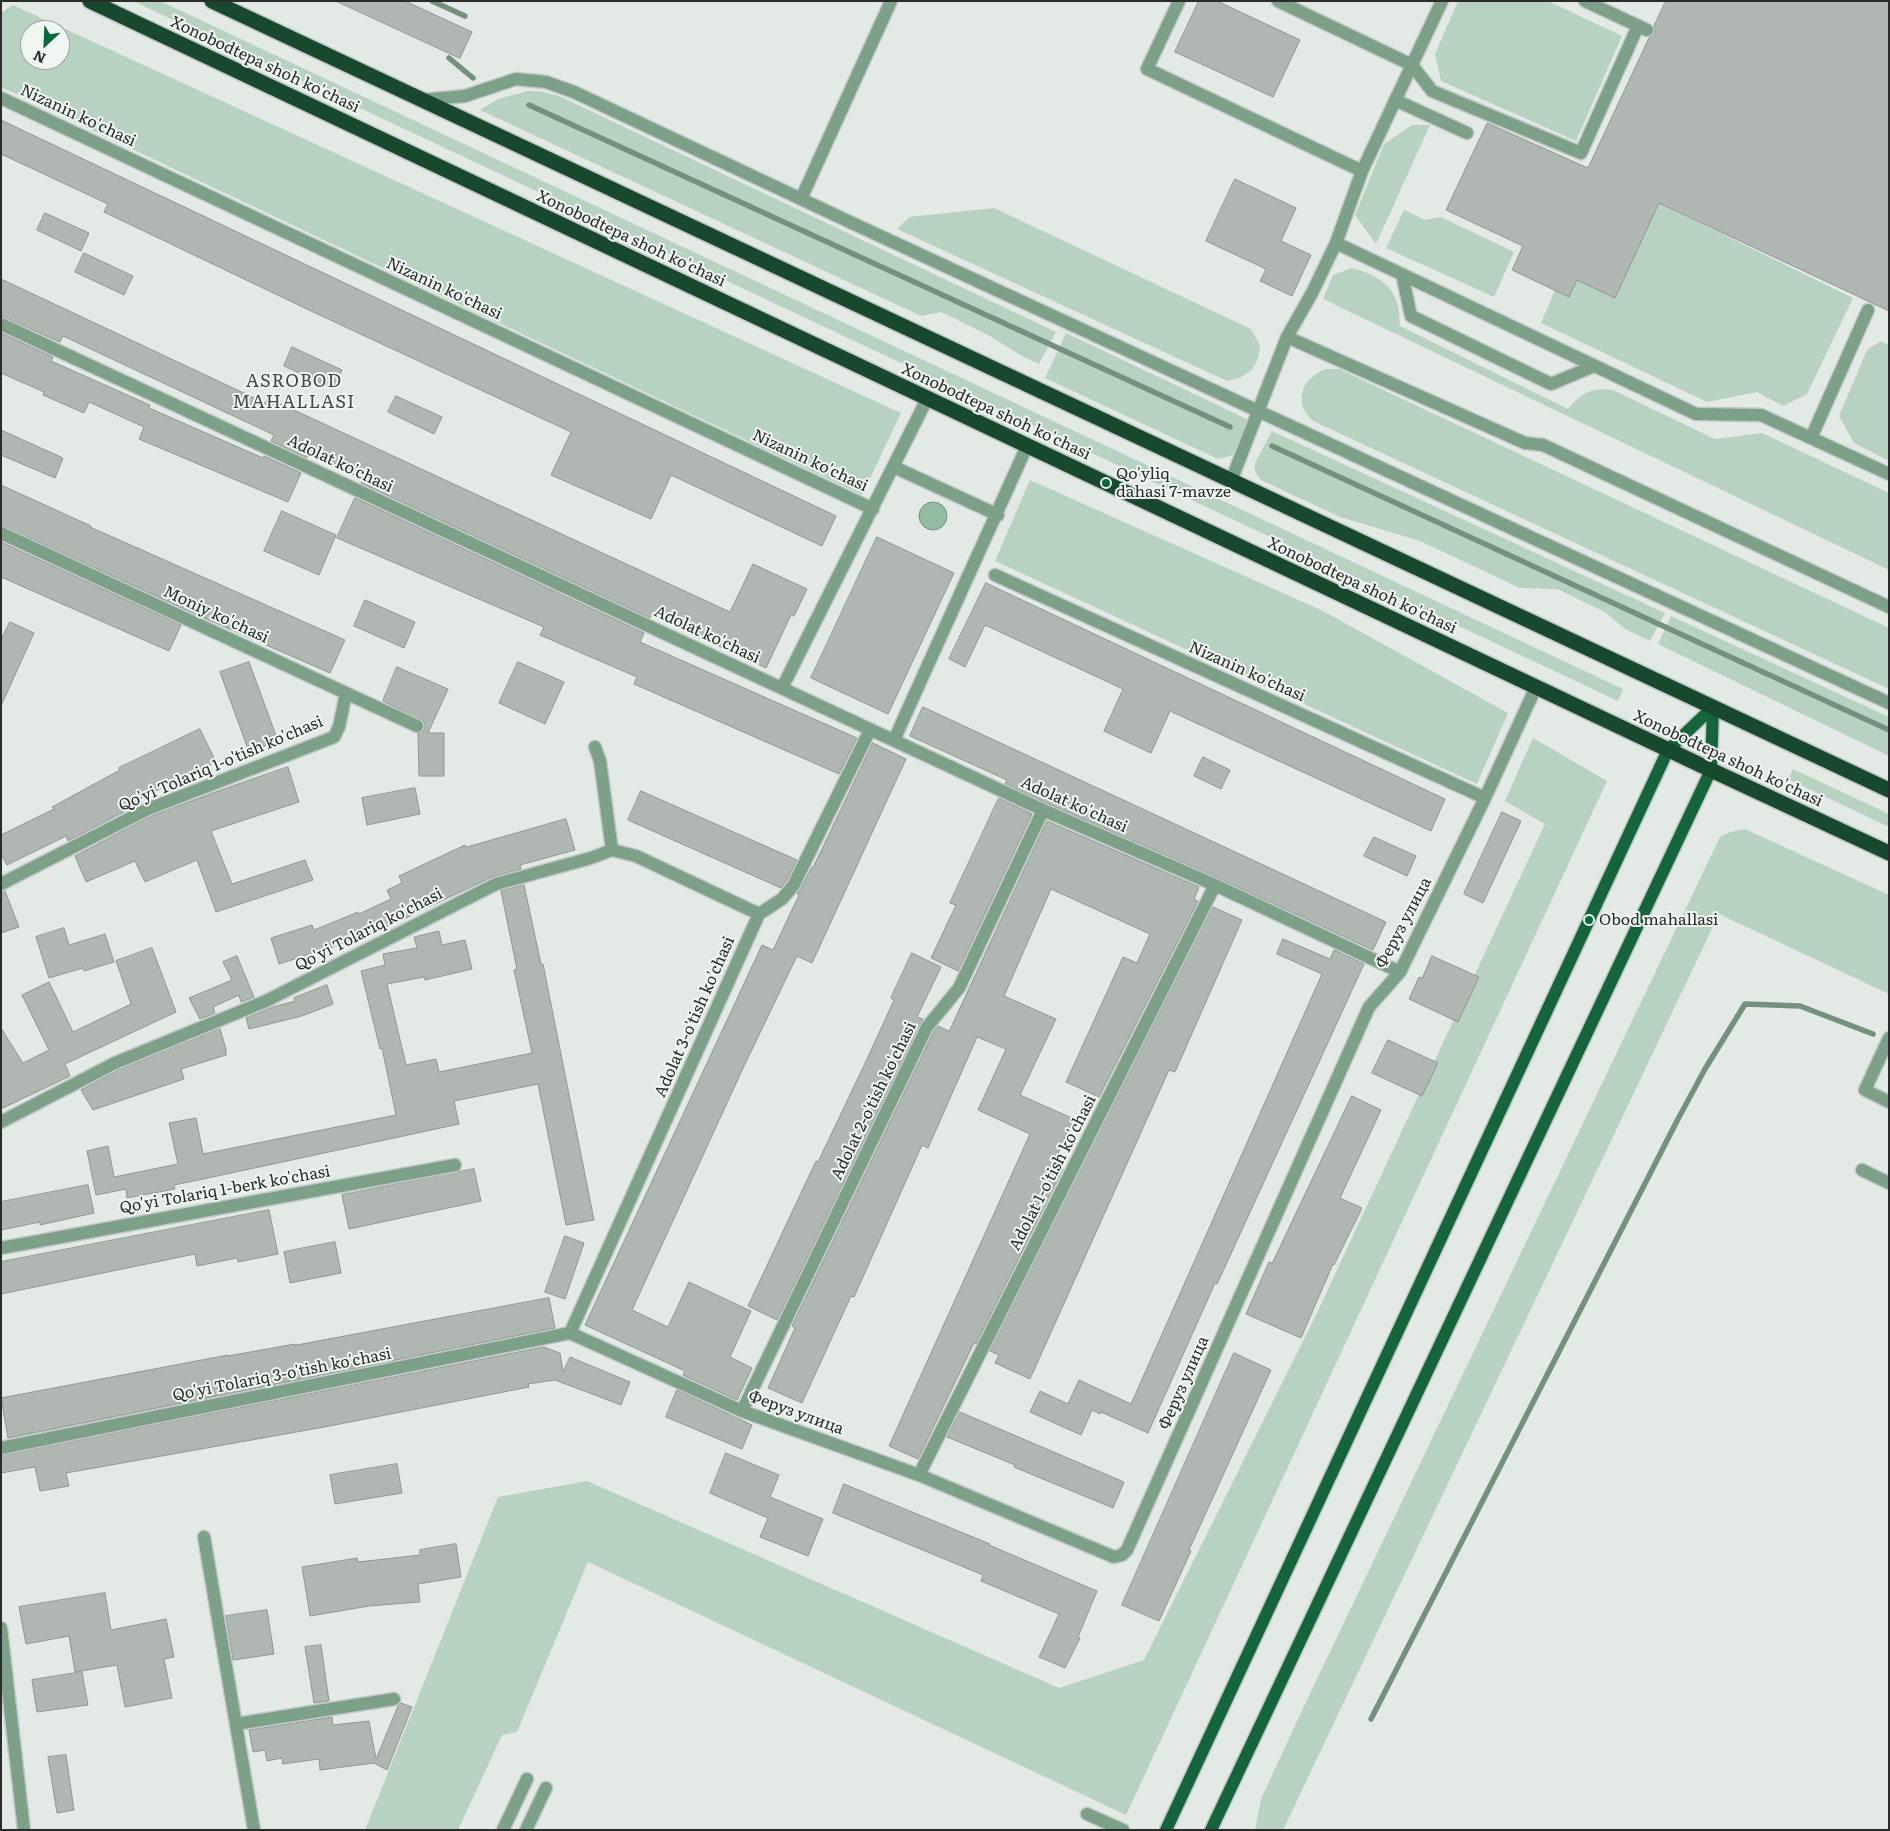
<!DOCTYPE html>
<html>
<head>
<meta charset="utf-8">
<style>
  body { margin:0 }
  #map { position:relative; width:1890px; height:1831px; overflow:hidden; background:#e3eae5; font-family:Literata,serif }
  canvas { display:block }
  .frame { position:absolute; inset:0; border:2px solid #292c2a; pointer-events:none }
  .north { position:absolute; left:20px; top:20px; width:50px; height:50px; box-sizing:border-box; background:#f0f7f2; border:1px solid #a0a6a2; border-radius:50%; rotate:205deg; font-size:14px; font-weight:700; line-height:20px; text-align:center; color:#292c2a }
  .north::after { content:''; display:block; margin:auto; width:18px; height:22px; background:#07683c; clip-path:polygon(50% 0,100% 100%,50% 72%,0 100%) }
</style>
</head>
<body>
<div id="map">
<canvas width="1890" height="1831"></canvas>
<div class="frame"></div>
<div class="north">N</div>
</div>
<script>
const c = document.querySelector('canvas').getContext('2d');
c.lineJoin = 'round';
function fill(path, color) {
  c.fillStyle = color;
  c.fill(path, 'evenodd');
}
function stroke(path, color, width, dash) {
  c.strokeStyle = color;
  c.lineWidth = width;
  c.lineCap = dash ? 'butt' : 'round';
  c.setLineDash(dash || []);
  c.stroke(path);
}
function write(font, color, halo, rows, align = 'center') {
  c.font = font + ' Literata,serif';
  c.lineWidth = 4;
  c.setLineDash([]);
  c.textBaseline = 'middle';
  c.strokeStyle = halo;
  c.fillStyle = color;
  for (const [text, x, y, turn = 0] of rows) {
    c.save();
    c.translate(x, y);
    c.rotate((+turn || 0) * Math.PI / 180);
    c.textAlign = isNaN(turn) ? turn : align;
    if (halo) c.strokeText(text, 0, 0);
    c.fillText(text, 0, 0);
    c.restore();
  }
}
fill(new Path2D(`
  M133 1H160L1623 689 1618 701Z
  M1458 1H1548L1622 36 1576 141 1441 81 1435 54Z
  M13 5 901 413 862 495 1 87V13ZM30 30H60V60H30Z
  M528 91H539L559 96 1056 332 1039 364 1020 355 990 336 941 312 921 316 480 110 498 99Z
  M1412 125H1430L1376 244 1355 215 1384 144Z
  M1659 203 1853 298 1807 394 1783 406 1757 392 1707 402 1541 323 1555 290 1577 280 1615 297Z
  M994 208 1251 329 1260 345C1259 367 1248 378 1227 381L897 229 909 217Z
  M1404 210 1425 220 1441 217 1514 252 1494 297 1386 248Z
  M1352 268C1371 273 1390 282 1397 302 1400 309 1399 319 1400 326L1568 409C1581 393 1591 387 1613 390L1715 439 1762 433 1889 493V570L1323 299 1333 275Z
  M1066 333 1249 420 1233 455 1218 459 1045 378Z
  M1881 341 1889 345V461L1854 443 1839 416 1867 350Z
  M1325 369H1339L1889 628V689L1313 421C1292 402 1302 379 1325 369Z
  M1272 431 1665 613 1650 641 1625 629 1605 612 1557 589 1520 588 1420 541 1340 517 1261 480C1256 475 1254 470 1255 463Z
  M1030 480 1323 611 1508 713 1477 784 995 561Z
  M1671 616 1889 717V756L1658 644Z
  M1533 738 1607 781 1126 1815 588 1562 517 1732 502 1735 458 1830H365L498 1497 587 1481 1059 1688 1144 1660 1316 1315 1545 824 1505 801Z
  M1793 769 1889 814V827L1788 779Z
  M1745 829 1889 895V994L1719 914 1283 1830H1255L1261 1799 1305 1704 1720 837 1730 832Z`), '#b7d2c0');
const water = new Path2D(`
  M919 516a14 14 0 1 1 28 0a14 14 0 1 1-28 0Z`);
fill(water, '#94bca2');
stroke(water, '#74917e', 1);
stroke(new Path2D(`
  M432 1 465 16
  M449 58 473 78
  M529 105 1230 427
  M1272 446 1889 730
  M1371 1719 1678 1119 1705 1069 1745 1004 1800 1006 1873 1034`), '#74917e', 5.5);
const building = new Path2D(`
  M336 1H405L472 32 460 58Z
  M1199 1H1217L1300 40 1273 97 1175 52Z
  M1666 1H1889V311L1659 203 1615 298 1577 280 1569 297 1512 270 1523 246 1446 210 1487 123 1588 168 1649 38 1655 33 1654 26Z
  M1 120 836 516 822 546 671 475 651 519 551 475 571 432 311 311 104 212 108 204 1 154Z
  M1235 179 1296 208 1281 241 1311 255 1292 296 1260 281 1266 269 1206 241Z
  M45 213 89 233 81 251 37 230Z
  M84 253 133 276 124 295 75 272Z
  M1 279 214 379 265 403 268 398 730 612 753 564 807 589 794 616 791 615 766 668 652 615 650 618 361 483 363 479 309 453 307 458 271 441 274 435 63 336 60 342 1 316Z
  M1 333 53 357 51 361 150 405 149 408 263 458 264 456 301 473 288 502 139 439 144 427 89 402 84 413 43 395 44 392 1 373Z
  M292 347 342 370 333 389 284 366Z
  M396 396 442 417 434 434 388 412Z
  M1 430 63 458 55 478 1 455Z
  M1 485 91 526 90 527 345 640 330 673 202 617 1 525Z
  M355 498 644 633 640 642 857 738 839 774 634 684 637 677 540 635 544 627 337 538Z
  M282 511 336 535 319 575 264 551Z
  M877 537 954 573 888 714 811 678Z
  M1 542 181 625 169 651 1 577Z
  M986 583 1445 799 1431 831 1170 711 1151 753 1104 731 1123 689 985 625 965 667 949 659Z
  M365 600 415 622 404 648 354 626Z
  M10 622 34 633 1 706V640Z
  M249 662 278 741 249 752 220 672Z
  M518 662 564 682 545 724 499 703Z
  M397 667 448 689 428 733H444V776H419L418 734 424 730V722L383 701Z
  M923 707 1386 922 1373 950 1218 878 1046 803 1005 784 1007 780 910 736Z
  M200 729 216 762 133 802 135 806 68 841 66 836 7 865 1 854V835L54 809 52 807 120 770 119 768Z
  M873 743 906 759 812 963 797 956 744 1066 632 1310 668 1327 689 1282 751 1311 730 1357 752 1368 737 1400 683 1375 685 1371 585 1325 762 945 773 950 799 895 797 894 812 867H813Z
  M1203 757 1230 770 1221 789 1194 776Z
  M288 767 299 802 211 831 232 884 305 860 313 880 216 912 197 860 145 882 135 861 86 882 75 856 151 816 221 790Z
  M415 788 420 814 367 825 362 798Z
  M641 791 797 860 786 882 781 888 628 820Z
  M999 798 1032 814 958 971 931 958 956 905 950 903Z
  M1502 812 1521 821 1483 903 1464 894Z
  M566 819 575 850 520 865 521 869 492 877 372 934 371 932 341 944 279 964 271 938 312 925 314 930 358 912 359 914 391 899 387 890 402 883 399 876 465 845 466 847Z
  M1047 821 1199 887 1194 899 1198 901 1099 1097 1066 1082 1123 957 1137 963 1150 934 1051 889 1004 996 1056 1019 1020 1095 1074 1119 1053 1164 1063 1169 976 1344 974 1343 918 1459 889 1446 1030 1134 978 1110 1006 1049 977 1037 928 1148 922 1145 854 1297 851 1296 802 1403 768 1388 795 1328 792 1326 934 1031 938 1026 949 1031Z
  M1374 837 1416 856 1407 876 1364 856Z
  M524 885 541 964H543L594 1220 566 1225 538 1084 454 1101 459 1124 208 1178 174 1185 175 1189 127 1198 126 1189 96 1195 87 1151 108 1146 114 1177 178 1164 169 1123 196 1118 203 1154 396 1115 382 1048 380 1049 361 971 385 965 383 954 417 948 414 937 439 931 442 945 465 940 472 969 425 980 424 977 387 984 406 1065 436 1059 439 1072 532 1053 514 970 517 969 501 891Z
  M5 891 19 927 1 933V892Z
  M1213 907 1242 920 1175 1072 1169 1070 1030 1379 995 1363 999 1355 990 1351Z
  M64 928 69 945 105 934 114 962 84 971 83 968 49 978 36 937Z
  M1283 939 1330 959 1334 950 1364 964 1240 1234 1217 1284 1215 1283 1148 1433 1101 1412 1100 1414 1092 1410 1081 1435 1030 1412 1040 1391 1068 1404 1079 1380 1131 1404 1322 974 1277 954Z
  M152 948 176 1012 65 1064 70 1076 1 1109V1028L23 1063 49 1050 22 995 49 982 73 1032 131 1004 116 961Z
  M912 953 941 967 917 1017 923 1019 777 1320 748 1306 816 1161 818 1162 868 1057 894 1000 891 998Z
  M237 956 254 997 241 1002 239 995 213 1007 215 1013 200 1019 189 998 232 980 223 962Z
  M1432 956 1479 977 1458 1022 1409 999 1419 977 1422 978Z
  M327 985 333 1004 302 1016 249 1029 246 1018 273 1007 295 1001 294 998Z
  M220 1029 226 1049V1055L181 1069 184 1079 93 1110 81 1090 118 1070Z
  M1388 1040 1438 1063 1422 1096 1372 1073Z
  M1352 1096 1381 1110 1340 1198 1362 1208 1334 1265 1333 1264 1301 1338 1246 1314 1269 1262 1272 1263Z
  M474 1169 481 1201 349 1229 342 1195Z
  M88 1185 94 1213 40 1225V1222L1 1230V1202Z
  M269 1210 278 1254 238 1262 237 1258 197 1266 195 1254 1 1294V1262Z
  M565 1236 584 1243 565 1299 545 1292Z
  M335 1242 341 1273 290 1283 284 1252Z
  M549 1298 555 1328 8 1438 1 1398 228 1355V1356L295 1344V1345Z
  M544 1347 560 1353 563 1372 570 1357 630 1382 621 1405 555 1380 528 1384 529 1387 319 1428 66 1473 69 1486 40 1491 35 1467 1 1473V1456Z
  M1234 1353 1271 1370 1189 1550 1191 1551 1159 1621 1122 1605Z
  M677 1390 752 1425 742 1449 666 1417Z
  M960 1412 1124 1482 1113 1508 1014 1467 1015 1465 947 1437Z
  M726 1453 779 1475 770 1497 823 1519 808 1556 760 1537 768 1518 710 1493Z
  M397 1464 402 1493 335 1504 330 1475Z
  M844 1484 990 1544 989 1545 1097 1591 1078 1637 1080 1638 1065 1668 1039 1657 1059 1614 981 1581 983 1575 833 1513Z
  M456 1544 461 1577 418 1584 420 1602 369 1606 310 1616 302 1567 357 1558 358 1562 420 1555V1550Z
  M105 1593 111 1630 166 1619 174 1657 164 1659 172 1698 125 1707 117 1665 75 1672 69 1636 26 1644 19 1607Z
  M267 1610 274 1654 233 1660 226 1616Z
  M321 1645 329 1701 314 1703 305 1647Z
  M82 1672 88 1705 37 1712 32 1680Z
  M401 1703 412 1707 387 1770 374 1763 320 1770 319 1759 283 1764 282 1758 267 1761 265 1750 253 1752 249 1730 332 1717 333 1725 369 1721 376 1759 398 1706Z
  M66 1755 74 1810 57 1813 48 1757Z`);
fill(building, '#b0b7b2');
stroke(building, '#909692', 1);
const minor = new Path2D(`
  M1179 1 1147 69 1362 171
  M1278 1 1412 65 1432 91 1581 153 1638 26
  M1585 1 1647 30
  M1 98 873 509
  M421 100 465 96 516 79 546 82 574 92 852 223 1889 703
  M1395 100 1467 133
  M801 199 891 1
  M1336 243 1696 414 1761 415 1889 474
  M1402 274 1411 316 1551 384 1594 366
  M1 324 1043 810 1215 885 1400 972
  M1287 337 1525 443 1543 445 1889 607
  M1811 438 1868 310
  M894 467 998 515
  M1231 481 1287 337 1312 293 1336 243 1362 171 1442 1
  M1 533 417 726
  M995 575 1485 798
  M782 688 927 399
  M894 740 1027 446
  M595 747 600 761 612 850
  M1 884 148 809 334 737 339 727 346 693
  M1889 1038 1865 1090 1889 1102
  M1 1122 115 1063 266 1001 496 884 591 858 612 850 636 856 759 914
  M1862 1170 1889 1183
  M1 1248 455 1165
  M570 1333 742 1411 919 1475 1114 1557 1122 1555 1127 1550 1369 1007 1400 972 1485 798 1536 687
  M570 1333 759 914 782 899 793 886 870 730
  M742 1411 927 1027 959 988 1043 810
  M1 1448 570 1333
  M919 1475 1215 885
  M204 1537 254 1830
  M1 1628 24 1830
  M236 1724 394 1699
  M1087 1814 1123 1830
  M503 1830 527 1779
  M526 1830 546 1788`);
const major = new Path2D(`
  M1166 1830 1668 750 1713 707
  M1211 1830 1711 770 1713 707`);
const highway = new Path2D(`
  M90 1 1711 770 1889 853
  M212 1 1889 790`);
stroke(minor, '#c2c8c3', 15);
stroke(major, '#c2c8c3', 15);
stroke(highway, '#c2c8c3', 18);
stroke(minor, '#7da089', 12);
stroke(major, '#15643c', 12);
stroke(highway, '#18482d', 15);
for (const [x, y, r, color] of [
  [1106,483,5,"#07683c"],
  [1589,920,5,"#07683c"]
]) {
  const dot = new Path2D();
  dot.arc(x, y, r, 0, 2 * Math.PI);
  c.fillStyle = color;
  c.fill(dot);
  stroke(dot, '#f0f7f2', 2);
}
write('16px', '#292c2a', '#f0f7f2', [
  ["Xonobodtepa shoh ko'chasi",265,65,25],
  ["Nizanin ko'chasi",78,116,25],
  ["Xonobodtepa shoh ko'chasi",631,239,25],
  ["Nizanin ko'chasi",444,289,25],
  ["Xonobodtepa shoh ko'chasi",996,412,25],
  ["Nizanin ko'chasi",810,461,25],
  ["Adolat ko'chasi",340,464,25],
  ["Xonobodtepa shoh ko'chasi",1362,586,25],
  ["Moniy ko'chasi",216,615,25],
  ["Adolat ko'chasi",707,635,25],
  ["Nizanin ko'chasi",1247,672,24],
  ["Xonobodtepa shoh ko'chasi",1728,759,25],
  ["Qo'yi Tolariq 1-o'tish ko'chasi",221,764,-23],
  ["Adolat ko'chasi",1074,805,24],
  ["Феруз улица",1404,923,-62],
  ["Qo'yi Tolariq ko'chasi",369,930,-27],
  ["Adolat 3-o'tish ko'chasi",695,1017,-66],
  ["Adolat 2-o'tish ko'chasi",874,1101,-64],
  ["Adolat 1-o'tish ko'chasi",1053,1173,-63],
  ["Qo'yi Tolariq 1-berk ko'chasi",225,1190,-10],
  ["Qo'yi Tolariq 3-o'tish ko'chasi",282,1375,-11],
  ["Феруз улица",1184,1383,-66],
  ["Феруз улица",796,1413,20]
]);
write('16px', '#292c2a', '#f0f7f2', [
  ["Qo'yliq",1116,474],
  ["dahasi 7-mavze",1116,492],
  ["Obod mahallasi",1599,920]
], 'left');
c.letterSpacing = '1px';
write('18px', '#434945', '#f0f7f2', [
  ["ASROBOD",294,382],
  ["MAHALLASI",294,403]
]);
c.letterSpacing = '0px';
</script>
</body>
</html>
